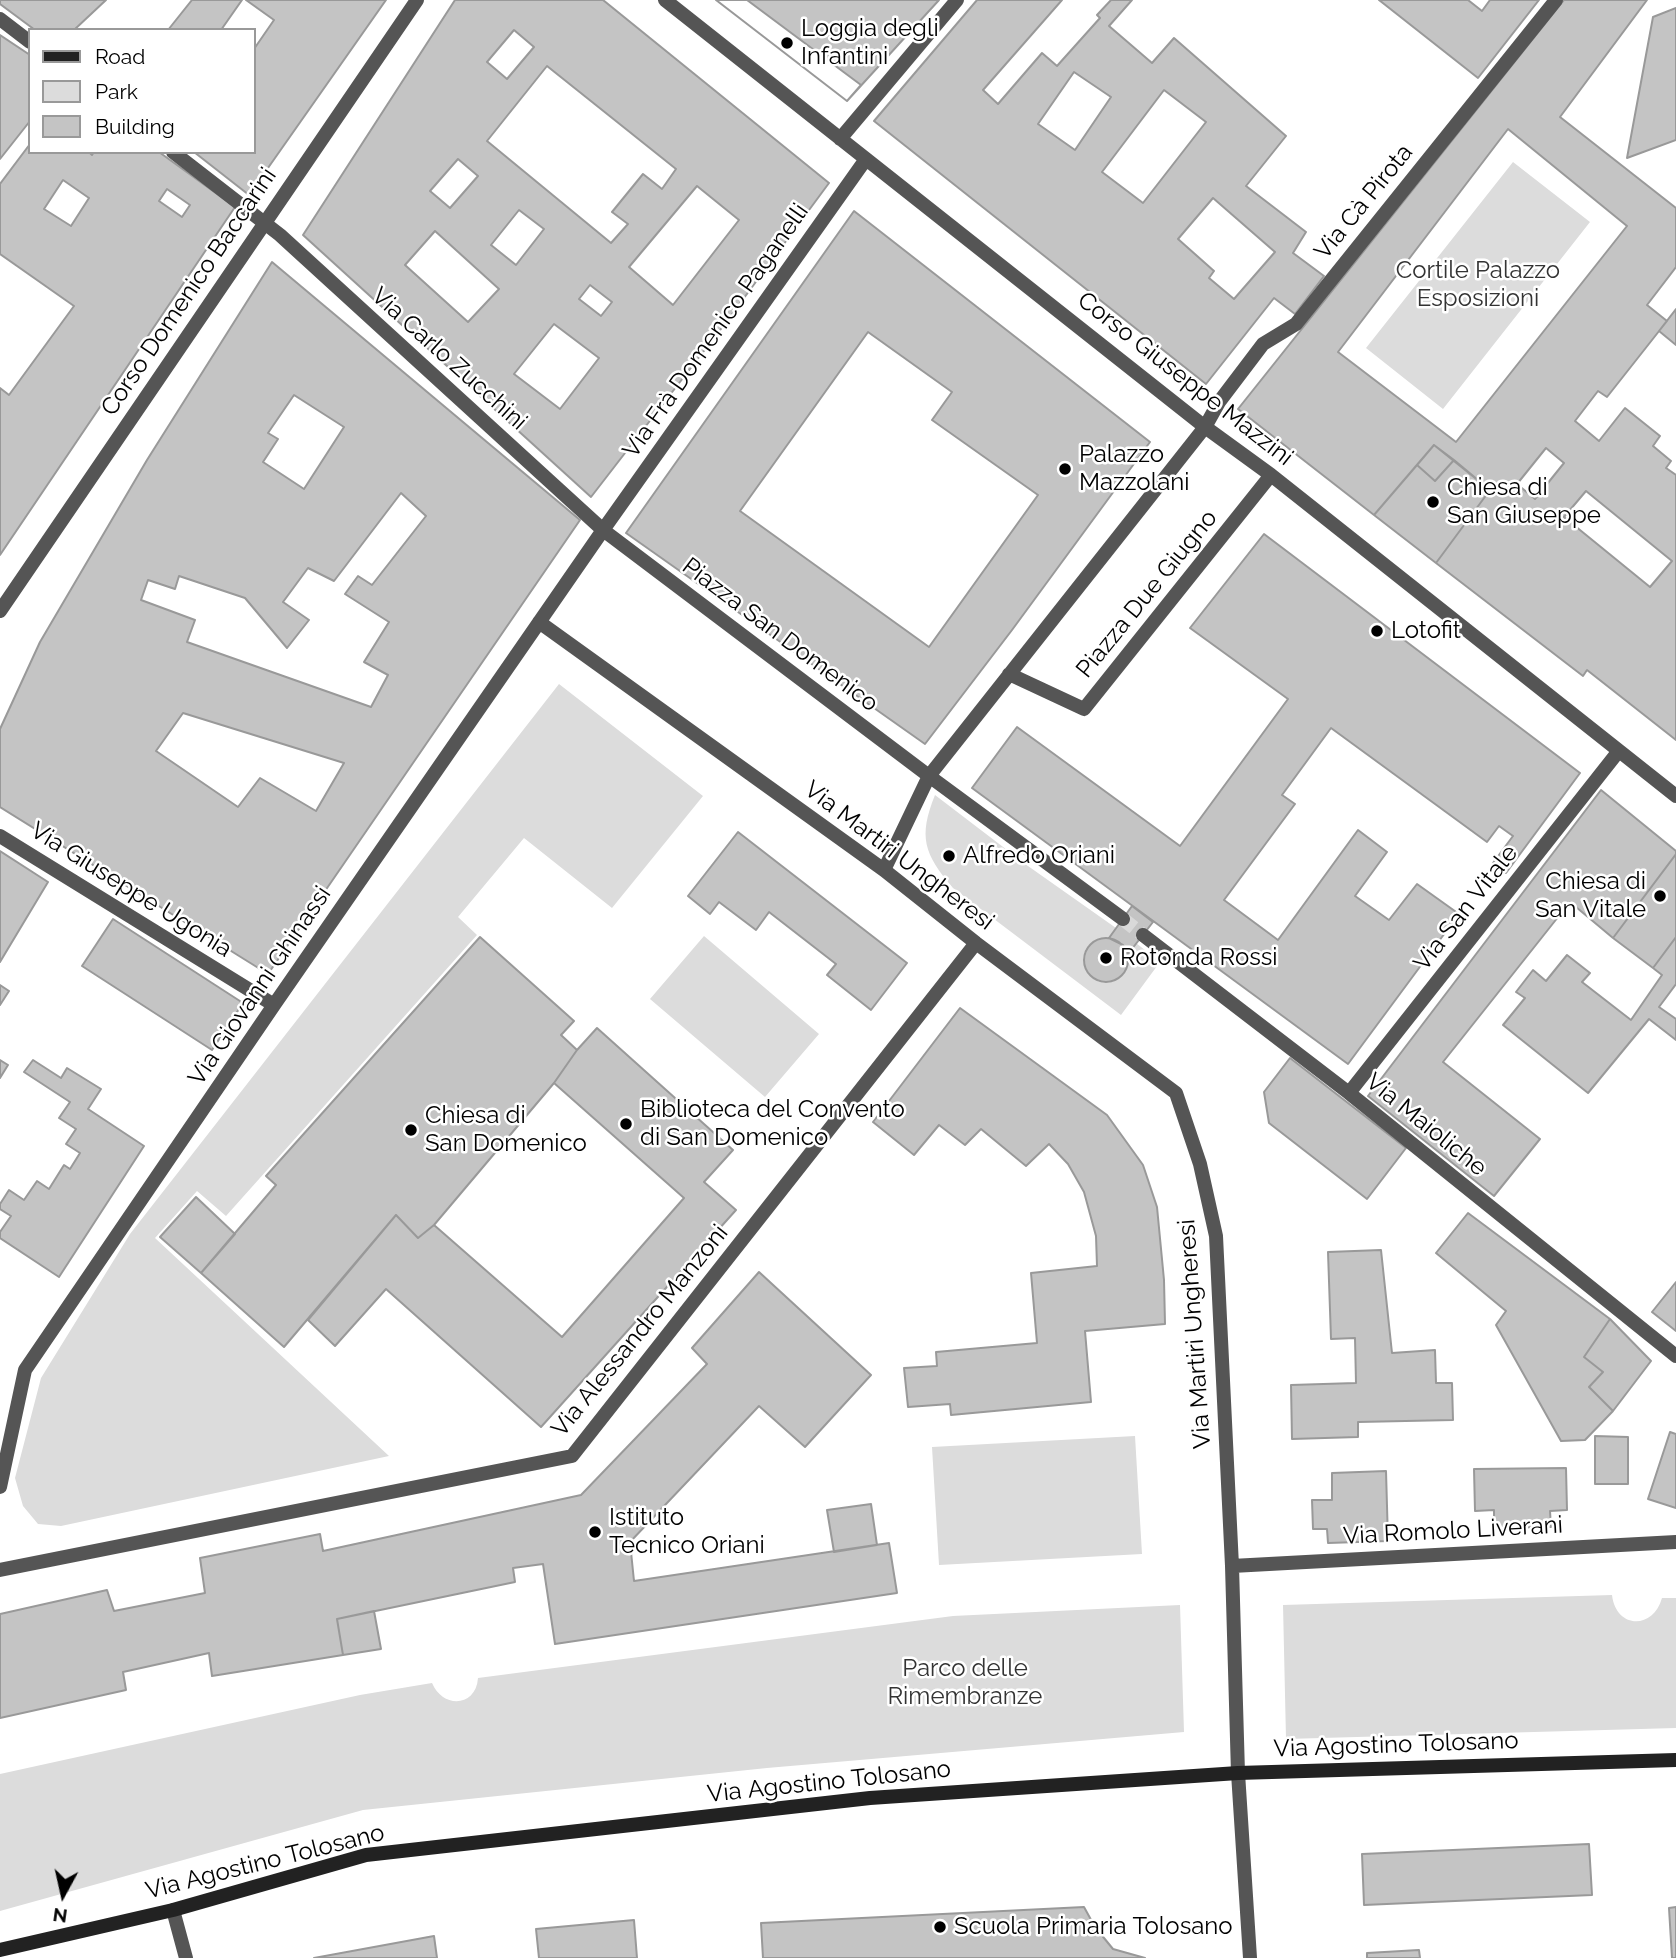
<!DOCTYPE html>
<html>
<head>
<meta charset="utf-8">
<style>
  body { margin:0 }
  #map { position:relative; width:1676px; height:1958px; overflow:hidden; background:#fff; font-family:Raleway,sans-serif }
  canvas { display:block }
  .legend { position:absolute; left:28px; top:28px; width:228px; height:126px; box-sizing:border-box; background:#fff; border:2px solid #999; margin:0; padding:9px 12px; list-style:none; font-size:21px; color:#000 }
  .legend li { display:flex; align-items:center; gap:14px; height:35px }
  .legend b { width:35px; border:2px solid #999 }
  .north { position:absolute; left:28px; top:1860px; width:70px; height:70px; -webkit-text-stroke:5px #fff; paint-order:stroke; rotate:188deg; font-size:19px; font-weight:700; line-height:28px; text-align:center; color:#000 }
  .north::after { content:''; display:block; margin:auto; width:24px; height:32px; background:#000; clip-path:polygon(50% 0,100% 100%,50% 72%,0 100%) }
</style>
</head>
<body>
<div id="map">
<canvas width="1676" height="1958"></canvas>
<ul class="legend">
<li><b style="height:9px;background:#222"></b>Road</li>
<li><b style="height:19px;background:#dcdcdc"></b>Park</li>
<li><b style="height:19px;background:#c4c4c4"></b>Building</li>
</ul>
<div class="north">N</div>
</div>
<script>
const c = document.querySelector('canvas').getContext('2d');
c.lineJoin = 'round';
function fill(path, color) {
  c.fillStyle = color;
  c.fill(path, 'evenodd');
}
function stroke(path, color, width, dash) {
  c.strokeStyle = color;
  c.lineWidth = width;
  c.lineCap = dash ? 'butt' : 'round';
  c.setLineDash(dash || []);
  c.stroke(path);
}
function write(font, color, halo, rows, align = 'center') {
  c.font = font + ' Raleway,sans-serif';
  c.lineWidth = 5;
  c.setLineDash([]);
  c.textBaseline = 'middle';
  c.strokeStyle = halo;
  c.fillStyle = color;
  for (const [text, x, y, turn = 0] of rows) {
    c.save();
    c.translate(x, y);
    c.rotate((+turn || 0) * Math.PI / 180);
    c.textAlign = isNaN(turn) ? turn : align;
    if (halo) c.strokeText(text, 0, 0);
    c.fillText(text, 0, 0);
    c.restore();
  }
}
fill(new Path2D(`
  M1513 162 1590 222 1443 409 1366 348Z
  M559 684 703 796 612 908 524 838 458 917 477 935 226 1216 197 1191 155 1238 389 1456 61 1526 38 1524 23 1506 15 1478 41 1378 130 1234Z
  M935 795 1028 866 1116 928 1109 938C1060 941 1092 1002 1120 977 1129 970 1125 960 1129 952 1131 949 1134 946 1136 943L1160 962 1121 1015 953 888C924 854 918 837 935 795Z
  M704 936 819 1034 765 1097 650 999Z
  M1135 1436 1142 1554 939 1565 932 1447Z
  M1612 1595C1616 1629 1653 1630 1662 1598H1676V1728L1286 1739 1283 1605Z
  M1180 1605 1184 1732 767 1768 363 1810 0 1911V1774L360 1695 432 1683C443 1709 476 1707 478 1678L953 1616Z`), '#dcdcdc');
const building = new Path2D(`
  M0 0H106L74 30H35L0 4Z
  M192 0H242L221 30H168Z
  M246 0H386L249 195 194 152H254V49L274 20Z
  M455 0H603L829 183 724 325 591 497 303 235ZM514 30 534 47 507 79 487 62ZM547 66 676 169 662 189 643 174 612 212 628 224 611 243 487 141ZM458 159 478 176 450 208 430 191ZM697 186 739 220 673 305 629 267ZM519 210 544 229 516 265 491 245ZM435 231 499 289 468 322 405 265ZM590 285 612 302 601 316 579 299ZM554 324 599 358 560 409 514 374Z
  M716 0H939L847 101Z
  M716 0H747L861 85 847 101Z
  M977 0H1062L983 90 998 104 1042 53 1057 66 1100 18 1097 15 1111 0H1132L1109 26 1152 63 1174 38 1286 136 1246 186 1306 232 1293 253 1324 276 1295 314 1274 298 1206 384 874 121ZM1074 72 1111 97 1075 150 1038 124ZM1164 90 1206 122 1143 203 1102 172ZM1213 198 1275 252 1234 299 1209 278 1214 271 1178 239Z
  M1379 0H1468L1482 11 1490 0H1539L1478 78Z
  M1564 0H1647L1560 117 1676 208V267L1647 305 1667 321 1607 397 1598 391 1575 421 1599 441 1625 408 1660 436 1653 446 1671 461 1666 468 1676 475V740L1587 670 1583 676 1436 563 1490 490 1434 445 1374 515 1238 409ZM1508 129 1627 226 1456 442 1338 352ZM1546 448 1564 463 1535 499 1517 484ZM1586 491 1672 561 1650 587 1564 517Z
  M1676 8V140L1627 158 1653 17Z
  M0 35 30 55V121L0 159Z
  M30 144V152H89L92 155 94 152H159L235 207 0 555V388L9 395 74 306 0 254V184ZM63 180 89 198 71 226 44 209ZM167 189 190 205 182 217 159 201Z
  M854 211 1150 442 1012 630 925 744 626 533ZM868 332 952 392 932 420 1038 495 929 647 740 511Z
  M272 262 580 520 268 974 0 807V729L40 642 147 460ZM294 395 344 427 304 489 263 462 278 439 268 433ZM401 493 426 516 372 585 358 576 345 594 389 622 364 662 388 675 371 707 187 642 195 620 141 600 148 580 175 589 179 576 245 598 287 648 309 620 283 602 308 568 334 581ZM183 713 344 763 316 811 260 778 238 807 156 751Z
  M1676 309V345L1659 331Z
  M1434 445 1454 460 1435 481 1417 465Z
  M1454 460 1490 490 1436 563 1374 515 1417 465 1435 481Z
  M1264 534 1580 773 1506 873 1493 863 1513 836 1499 826 1487 842 1331 728 1282 795 1295 804 1224 900 1278 940 1358 830 1387 852 1355 896 1389 920 1417 884 1459 914 1348 1064 972 788 1017 727 1180 846 1288 699 1190 628Z
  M1601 790 1676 851V854L1613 938 1570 902 1443 1062 1540 1139 1494 1196 1368 1096Z
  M738 832 907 963 871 1010 827 975 836 964 769 912 756 930 719 902 710 914 688 896Z
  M0 851 48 882 0 962Z
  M1676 854V937L1653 968 1613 938Z
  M1132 906 1153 922 1128 954 1123 945 1109 938Z
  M113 919 243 1003 212 1050 82 966Z
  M480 937 574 1021 561 1035 577 1050 554 1083 434 1225 418 1238 396 1215 284 1347 201 1273 276 1185 266 1176Z
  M1676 937V984L1659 1007 1676 1019V1040L1649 1019 1588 1093 1503 1025 1525 998 1516 992 1533 970 1546 981 1567 955 1590 973 1582 982 1631 1020 1662 975 1653 968Z
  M1084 960a22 22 0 1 1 44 0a22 22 0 1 1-44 0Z
  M0 985 9 991 0 1005Z
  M960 1008 1107 1115 1143 1165 1157 1207 1164 1280 1165 1324 1085 1331 1091 1402 951 1415 950 1404 908 1407 904 1368 937 1366 936 1352 1037 1343 1031 1273 1097 1266 1096 1236 1084 1192 1068 1164 1049 1144 1026 1166 981 1129 965 1145 939 1125 914 1155 873 1122Z
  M597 1028 733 1150 704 1182 736 1210 541 1427 386 1289 335 1346 308 1320 396 1215 418 1238 434 1225 562 1337 684 1198 554 1083 577 1050Z
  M1290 1058 1406 1148 1367 1199 1269 1123 1264 1092Z
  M0 1060 8 1065 0 1078Z
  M33 1060 61 1078 67 1068 101 1089 88 1109 144 1146 59 1277 0 1238V1232L11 1216 0 1209V1204L9 1190 24 1200 37 1181 49 1189 64 1165 70 1169 80 1153 66 1144 76 1129 59 1118 70 1102 24 1072Z
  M196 1197 235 1234 201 1273 160 1237Z
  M1468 1213 1610 1319 1584 1357 1603 1372 1589 1387 1613 1411 1585 1440 1561 1441 1496 1325 1506 1311 1436 1253Z
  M1381 1250 1392 1353 1435 1350 1436 1383H1452L1453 1420 1358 1422V1437L1292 1439 1291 1385 1356 1383 1355 1338 1331 1339 1328 1252Z
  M759 1272 871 1375 805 1447 759 1406 630 1542 634 1581 889 1543 897 1593 555 1644 543 1564 513 1568 515 1582 337 1619 343 1655 212 1676 209 1653 123 1672 126 1690 0 1718V1614L107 1590 114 1611 205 1593 200 1558 320 1534 323 1551 581 1495 707 1364 692 1348Z
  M1676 1282V1331L1652 1312Z
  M1610 1319 1651 1361 1613 1411 1589 1387 1603 1372 1584 1357Z
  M1670 1432 1676 1434V1508L1648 1499Z
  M1595 1436 1628 1437V1484H1595Z
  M1566 1468 1567 1510 1550 1511 1551 1527 1494 1528V1510L1475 1511 1474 1469Z
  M1386 1471 1388 1541 1328 1543 1327 1529H1313L1312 1500H1332V1473Z
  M871 1504 877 1545 834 1552 827 1510Z
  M374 1611 381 1649 343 1655 337 1619Z
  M1589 1844 1592 1895 1364 1905 1362 1854Z
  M1084 1907 1095 1927 1113 1949 1145 1958H763L761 1923Z
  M1676 1907V1958H1672L1669 1908Z
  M634 1920 637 1958H539L536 1929Z
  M434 1936 437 1958H314Z
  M1419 1950 1420 1958H1367V1953Z`);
fill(building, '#c4c4c4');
stroke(building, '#999', 2);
stroke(new Path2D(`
  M1123 919 1143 935`), '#d9d9d9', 14, [14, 7]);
stroke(new Path2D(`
  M665 0 1205 427 1271 475 1676 796
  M0 19 30 42
  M840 139 957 0
  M173 152 280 235 603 530 929 776 1123 919
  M0 611 417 0
  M539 622 884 870 976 943 1176 1093 1200 1164 1216 1236 1232 1566 1238 1773 1250 1958
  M1009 674 1084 709 1271 475
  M0 836 274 1005
  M884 870 929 776 1205 427 1219 402 1263 344 1296 324 1556 0
  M1143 935 1349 1093 1676 1356
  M1349 1093 1618 752
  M0 1487 25 1370 274 1005 603 530 866 159
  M1232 1566 1676 1542
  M0 1570 572 1456 976 943
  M173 1910 186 1958`), '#555', 14);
stroke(new Path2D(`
  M0 1950 173 1910 366 1855 870 1798 1238 1773 1676 1760`), '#222', 14);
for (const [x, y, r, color] of [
  [787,43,7,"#000"],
  [1065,469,7,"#000"],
  [1433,502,7,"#000"],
  [1377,631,7,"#000"],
  [949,856,7,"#000"],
  [1660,896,7,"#000"],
  [1106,958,7,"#000"],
  [626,1124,7,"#000"],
  [411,1130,7,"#000"],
  [595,1532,7,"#000"],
  [940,1927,7,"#000"]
]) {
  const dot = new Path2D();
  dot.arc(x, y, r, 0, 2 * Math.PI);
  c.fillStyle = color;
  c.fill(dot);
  stroke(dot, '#fff', 2.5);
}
write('24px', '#000', '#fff', [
  ["Loggia degli",801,29],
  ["Infantini",801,57],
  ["Palazzo",1079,455],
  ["Mazzolani",1079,483],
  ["Chiesa di",1447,488],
  ["San Giuseppe",1447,516],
  ["Lotofit",1391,631],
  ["Alfredo Oriani",963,856],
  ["Chiesa di",1646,882,"right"],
  ["San Vitale",1646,910,"right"],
  ["Rotonda Rossi",1120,958],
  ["Biblioteca del Convento",640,1110],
  ["di San Domenico",640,1138],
  ["Chiesa di",425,1116],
  ["San Domenico",425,1144],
  ["Istituto",609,1518],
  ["Tecnico Oriani",609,1546],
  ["Scuola Primaria Tolosano",954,1927]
], 'left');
write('24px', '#000', '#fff', [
  ["Via Cà Pirota",1364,202,-51],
  ["Corso Domenico Baccarini",189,292,-56],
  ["Via Frà Domenico Paganelli",716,331,-55],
  ["Via Carlo Zucchini",449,359,42],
  ["Corso Giuseppe Mazzini",1185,379,38],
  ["Piazza Due Giugno",1147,594,-51],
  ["Piazza San Domenico",780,635,37],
  ["Via Martiri Ungheresi",899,856,37],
  ["Via Giuseppe Ugonia",131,890,32],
  ["Via San Vitale",1466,908,-52],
  ["Via Giovanni Ghinassi",260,986,-56],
  ["Via Maioliche",1426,1125,39],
  ["Via Alessandro Manzoni",640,1331,-51],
  ["Via Martiri Ungheresi",1195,1334,-94],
  ["Via Romolo Liverani",1453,1531,-3],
  ["Via Agostino Tolosano",1396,1745,-2],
  ["Via Agostino Tolosano",829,1782,-6],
  ["Via Agostino Tolosano",265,1862,-14]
]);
write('24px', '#333', '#fff', [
  ["Cortile Palazzo",1478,271],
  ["Esposizioni",1478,299],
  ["Parco delle",965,1669],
  ["Rimembranze",965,1697]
]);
</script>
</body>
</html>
